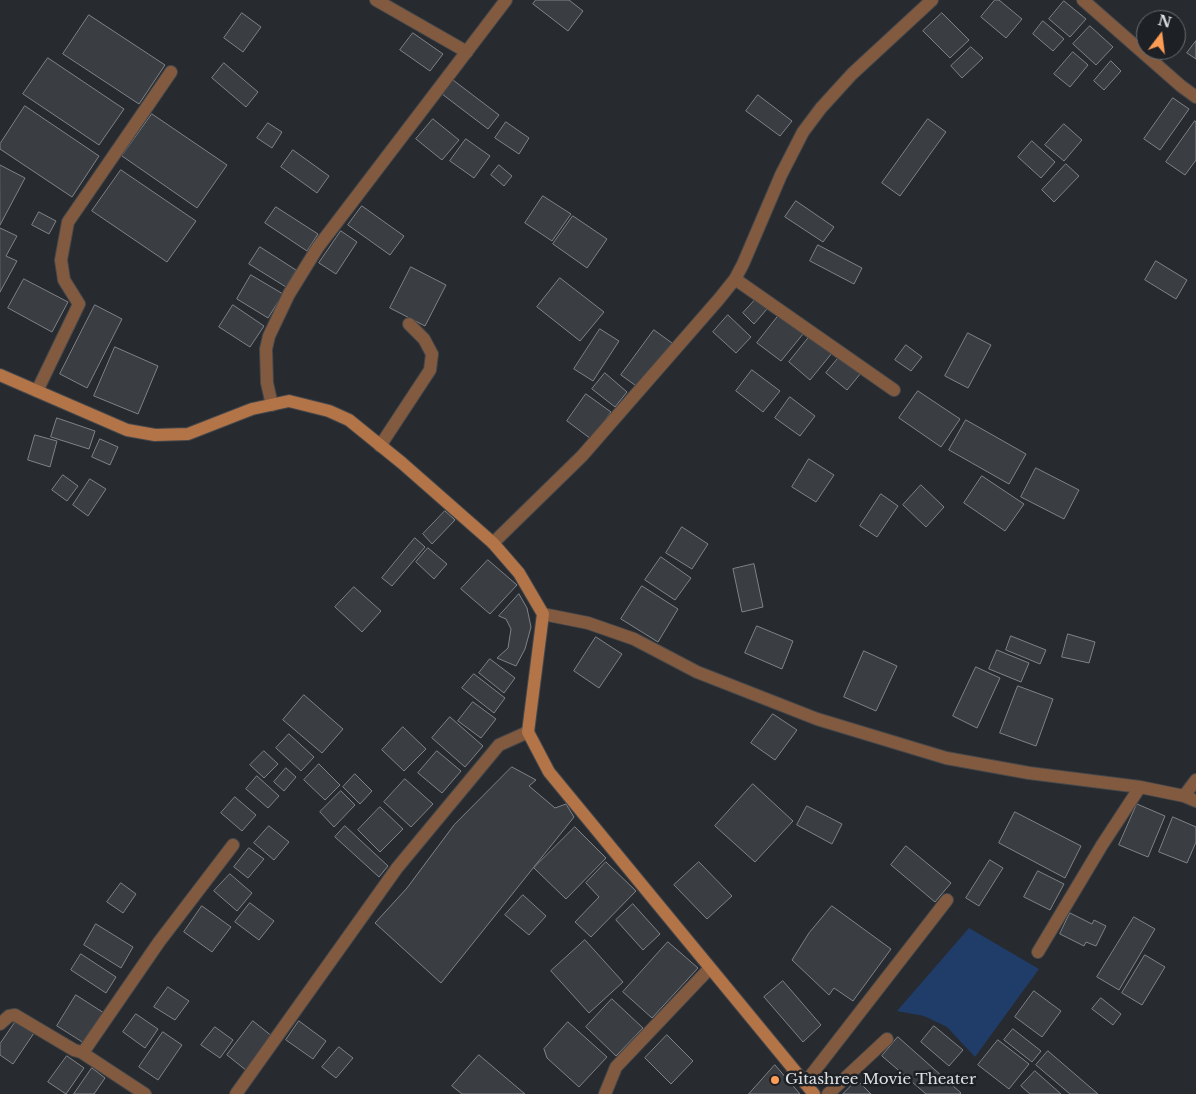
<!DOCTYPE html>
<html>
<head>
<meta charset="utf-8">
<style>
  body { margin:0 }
  #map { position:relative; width:1196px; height:1094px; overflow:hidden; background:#272a2e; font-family:"Libre Baskerville",serif }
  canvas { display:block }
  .north { position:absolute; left:1136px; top:10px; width:50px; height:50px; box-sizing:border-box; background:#1d2025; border:1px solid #6a6d71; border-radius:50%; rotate:15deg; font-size:14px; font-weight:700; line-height:20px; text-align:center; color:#dde0e3 }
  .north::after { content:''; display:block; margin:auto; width:18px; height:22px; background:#fd9c55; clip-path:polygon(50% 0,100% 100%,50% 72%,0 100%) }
</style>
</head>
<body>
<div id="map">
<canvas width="1196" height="1094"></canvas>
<div class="north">N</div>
</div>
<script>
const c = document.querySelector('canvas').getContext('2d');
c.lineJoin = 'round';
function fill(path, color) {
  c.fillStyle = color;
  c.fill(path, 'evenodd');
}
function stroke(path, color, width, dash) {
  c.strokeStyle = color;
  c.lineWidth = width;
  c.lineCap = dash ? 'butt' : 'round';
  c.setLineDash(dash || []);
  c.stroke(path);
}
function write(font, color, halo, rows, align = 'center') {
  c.font = font + ' "Libre Baskerville",serif';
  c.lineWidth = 5;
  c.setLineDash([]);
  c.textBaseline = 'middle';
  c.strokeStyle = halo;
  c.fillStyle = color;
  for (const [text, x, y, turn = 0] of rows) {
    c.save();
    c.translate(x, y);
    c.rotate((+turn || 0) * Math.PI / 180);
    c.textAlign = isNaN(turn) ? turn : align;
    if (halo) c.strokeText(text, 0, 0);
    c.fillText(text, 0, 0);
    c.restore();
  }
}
fill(new Path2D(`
  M969 928 1039 969 975 1057 947 1027 924 1016 897 1011Z`), '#203d6a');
const building = new Path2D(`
  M536 0H569L583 11 568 31 533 4Z
  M995 0H999L1022 19 1006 38 981 17Z
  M1064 1 1086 19 1070 37 1049 19Z
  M242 13 261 27 243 52 224 38Z
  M942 13 969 40 950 58 923 31Z
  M89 15 165 65 139 104 63 54Z
  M1043 21 1064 39 1053 51 1033 34Z
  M1090 26 1113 47 1096 65 1073 44Z
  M413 33 443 54 430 71 400 50Z
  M1196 41V59L1187 53Z
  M971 47 983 58 962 78 951 66Z
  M1073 52 1088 65 1070 87 1054 74Z
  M48 58 124 109 99 145 23 94Z
  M1111 61 1121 71 1104 90 1094 81Z
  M224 63 258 92 246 107 212 78Z
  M453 80 499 115 488 129 442 94Z
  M758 95 792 121 780 136 746 111Z
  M1173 98 1189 109 1160 150 1144 139Z
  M25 106 99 156 72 197 0 149V144Z
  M152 114 227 165 197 208 122 156Z
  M433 119 459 140 442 160 416 139Z
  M928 119 946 132 900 196 882 183Z
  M1195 121 1196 122V160L1185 175 1166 162Z
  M506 122 529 138 519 154 495 138Z
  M268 123 282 132 272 148 257 138Z
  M1064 124 1082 140 1064 161 1045 145Z
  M466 139 490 156 474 178 450 161Z
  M1032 141 1055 162 1041 178 1018 157Z
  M293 150 329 176 317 193 281 167Z
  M1066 164 1079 176 1054 202 1042 190Z
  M0 165 25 178 0 225Z
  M499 165 512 176 504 186 491 175Z
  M121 170 196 221 167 262 92 211Z
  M543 196 571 214 552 241 525 223Z
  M796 201 834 227 823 242 785 217Z
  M362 206 404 236 390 255 348 225Z
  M276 207 318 234 307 251 265 223Z
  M39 212 56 221 49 234 32 225Z
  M573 216 607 239 587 268 553 244Z
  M0 228 17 236 6 256 17 261 0 292Z
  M341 231 357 242 336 274 319 263Z
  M818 245 862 268 854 284 810 261Z
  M260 247 296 270 286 287 249 264Z
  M1156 261 1187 280 1176 299 1145 280Z
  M411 267 446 285 425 326 390 308Z
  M251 275 283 294 268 318 237 299Z
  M560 278 604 312 580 341 537 307Z
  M24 279 68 302 52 332 8 308Z
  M756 299 767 309 754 324 743 313Z
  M95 305 122 319 87 388 60 374Z
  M233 305 264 326 250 347 219 327Z
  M728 315 751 337 736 353 713 332Z
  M779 315 803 334 781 361 757 343Z
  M600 329 619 341 593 381 574 369Z
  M654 330 672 343 639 388 621 375Z
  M968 333 991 345 968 388 945 376Z
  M810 336 832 353 810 380 789 362Z
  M906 345 922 357 911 371 895 360Z
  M115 347 158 366 138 414 94 396Z
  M840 356 861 373 847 390 826 373Z
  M752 370 780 391 763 412 736 391Z
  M605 373 627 392 615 407 592 389Z
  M918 391 960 419 941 447 899 418Z
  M586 394 611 412 591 439 567 421Z
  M790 397 815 416 800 436 775 418Z
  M57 418 95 431 89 449 51 437Z
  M966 420 1026 454 1009 484 949 450Z
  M35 435 57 441 50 467 28 460Z
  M100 439 118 447 110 465 92 457Z
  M809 459 834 475 816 502 792 487Z
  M1036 468 1079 490 1064 519 1021 497Z
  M63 475 78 486 67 501 52 490Z
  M982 476 1024 504 1005 531 964 503Z
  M90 479 106 489 88 516 73 505Z
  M921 485 944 507 926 527 903 505Z
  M881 494 898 506 877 537 860 526Z
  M445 511 455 520 432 544 423 534Z
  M682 527 708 544 692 569 666 553Z
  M415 538 425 547 392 586 382 578Z
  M428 548 447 564 434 579 416 562Z
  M661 557 691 578 675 600 645 580Z
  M488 560 517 585 490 614 461 589Z
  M754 564 763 607 742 612 733 569Z
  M642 586 678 609 658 642 621 619Z
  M354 587 381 611 362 632 335 607Z
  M519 594 527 608 531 627 525 649 516 666 497 658 508 648 511 629 506 619 499 616Z
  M757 626 793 641 782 669 745 653Z
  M1068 634 1095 642 1089 663 1062 657Z
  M1011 636 1046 650 1040 664 1006 650Z
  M596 637 622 654 599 688 574 671Z
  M997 650 1029 663 1021 682 989 669Z
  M864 651 897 666 876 711 844 697Z
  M490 659 515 678 504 693 479 673Z
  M976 667 1000 678 977 728 953 716Z
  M474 674 505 698 494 713 462 688Z
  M1018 686 1053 699 1036 746 1000 733Z
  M304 695 343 729 322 753 283 720Z
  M473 702 496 719 481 738 458 721Z
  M773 714 797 730 775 760 751 743Z
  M450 717 483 746 465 767 432 738Z
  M403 727 426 749 404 771 382 750Z
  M289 734 314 757 301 771 276 748Z
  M264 751 278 764 264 778 250 765Z
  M437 751 461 771 442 793 418 773Z
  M319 764 340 785 325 800 304 780Z
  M512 767 536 780 529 786 555 808 566 804 574 817 441 983 375 923 407 888 454 825Z
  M286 768 296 777 284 791 274 782Z
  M355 774 372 791 360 804 343 787Z
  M257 776 279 796 268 808 246 789Z
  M405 779 433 804 411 827 384 802Z
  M753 784 793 821 755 862 715 826Z
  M341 791 355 805 334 827 320 812Z
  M235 797 256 815 242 831 221 813Z
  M1137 804 1165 816 1148 857 1119 845Z
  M807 806 842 824 832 844 797 825Z
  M380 807 403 829 380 852 358 830Z
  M1015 812 1081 846 1065 878 999 843Z
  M1173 817 1196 827V842L1187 863 1159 852Z
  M269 826 289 842 274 860 254 843Z
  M345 826 388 866 379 877 335 837Z
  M575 827 606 858 566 899 534 868Z
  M906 846 951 883 935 902 891 865Z
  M249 848 264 859 248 878 234 867Z
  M990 860 1003 868 979 906 966 898Z
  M606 862 636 891 591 937 575 922 599 897 586 883Z
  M699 862 732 896 707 919 674 885Z
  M1038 871 1064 884 1050 910 1024 897Z
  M230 874 252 893 237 911 214 891Z
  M121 883 136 894 123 913 107 902Z
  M523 895 546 916 529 935 505 915Z
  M250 903 274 921 259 940 235 922Z
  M633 904 660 934 643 950 616 920Z
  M202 906 231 927 212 952 184 932Z
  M832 906 891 949 853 1001 834 988 829 995 792 960 809 933Z
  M1070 913 1092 924 1094 920 1106 926 1096 946 1086 942 1084 946 1060 934Z
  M1134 917 1155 929 1119 990 1097 977Z
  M96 924 133 947 121 968 84 945Z
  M585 940 623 982 589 1013 551 971Z
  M668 942 698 968 652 1018 623 992Z
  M81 954 116 977 106 993 71 970Z
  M1145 955 1165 967 1142 1005 1122 993Z
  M783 981 821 1025 803 1042 764 997Z
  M168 987 189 1001 175 1020 154 1007Z
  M1034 991 1061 1011 1042 1037 1015 1017Z
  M76 995 104 1013 84 1043 57 1026Z
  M1101 998 1121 1014 1113 1025 1092 1009Z
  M612 999 643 1028 616 1056 586 1027Z
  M136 1014 158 1029 145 1048 123 1032Z
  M16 1021 34 1033 13 1064 0 1055V1044Z
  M253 1021 273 1037 247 1071 227 1055Z
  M299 1021 326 1041 313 1059 286 1040Z
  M568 1022 607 1057 579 1087 547 1058 544 1049Z
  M934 1026 963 1050 949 1066 921 1042Z
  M215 1027 233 1040 220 1058 201 1045Z
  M1013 1029 1041 1051 1032 1062 1004 1040Z
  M163 1032 182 1045 158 1080 139 1067Z
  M667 1035 693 1061 671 1084 645 1058Z
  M898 1037 961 1093 960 1094H926L882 1056Z
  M998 1040 1029 1064 1009 1089 978 1065Z
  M339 1047 353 1058 336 1078 322 1067Z
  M1048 1051 1098 1094H1070L1036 1065Z
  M479 1055 525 1094H462L452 1086Z
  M67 1056 84 1068 66 1094 48 1082Z
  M775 1065 800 1094H749Z
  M92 1068 105 1078 94 1094H74Z
  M1035 1071 1061 1094H1030L1021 1086Z
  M857 1080 871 1094H843Z`);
fill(building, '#3a3e42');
stroke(building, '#7f8388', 1);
const street = new Path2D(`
  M376 0 467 52
  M1083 0 1181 86 1196 97
  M735 279 894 390
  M37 391 79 304 64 280 61 260 68 222 171 72
  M272 405 267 383 266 349 269 336 289 294 318 247 506 0
  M380 446 430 370 432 354 424 339 409 324
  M493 543 582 456 719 299 735 279 743 264 781 175 803 132 821 108 852 74 932 0
  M543 614 588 623 634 639 697 672 817 719 946 758 1029 773 1140 787 1184 796 1196 801
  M1184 796 1196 780
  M1038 952 1102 845 1140 787
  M0 1024 9 1016 15 1015 74 1050 81 1052 84 1051 159 942 233 845
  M81 1052 145 1094
  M805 1083 947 900
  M236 1094 397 868 499 745 528 732
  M605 1094 616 1067 710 968
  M828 1094 887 1039`);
const secondary = new Path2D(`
  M0 375 127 430 155 435 188 434 252 409 289 401 329 411 349 420 402 463 493 543 519 573 543 614 528 732 549 772 814 1094`);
stroke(street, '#44474b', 14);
stroke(secondary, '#44474b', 14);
stroke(street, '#825a3f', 12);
stroke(secondary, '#b37448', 12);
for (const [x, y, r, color] of [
  [775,1080,5,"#fd9c55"]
]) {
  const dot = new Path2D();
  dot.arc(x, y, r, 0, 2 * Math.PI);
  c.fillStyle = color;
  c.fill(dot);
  stroke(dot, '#1d2025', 2);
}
write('15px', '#dde0e3', '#1d2025', [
  ["Gitashree Movie Theater",785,1080]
], 'left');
</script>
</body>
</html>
